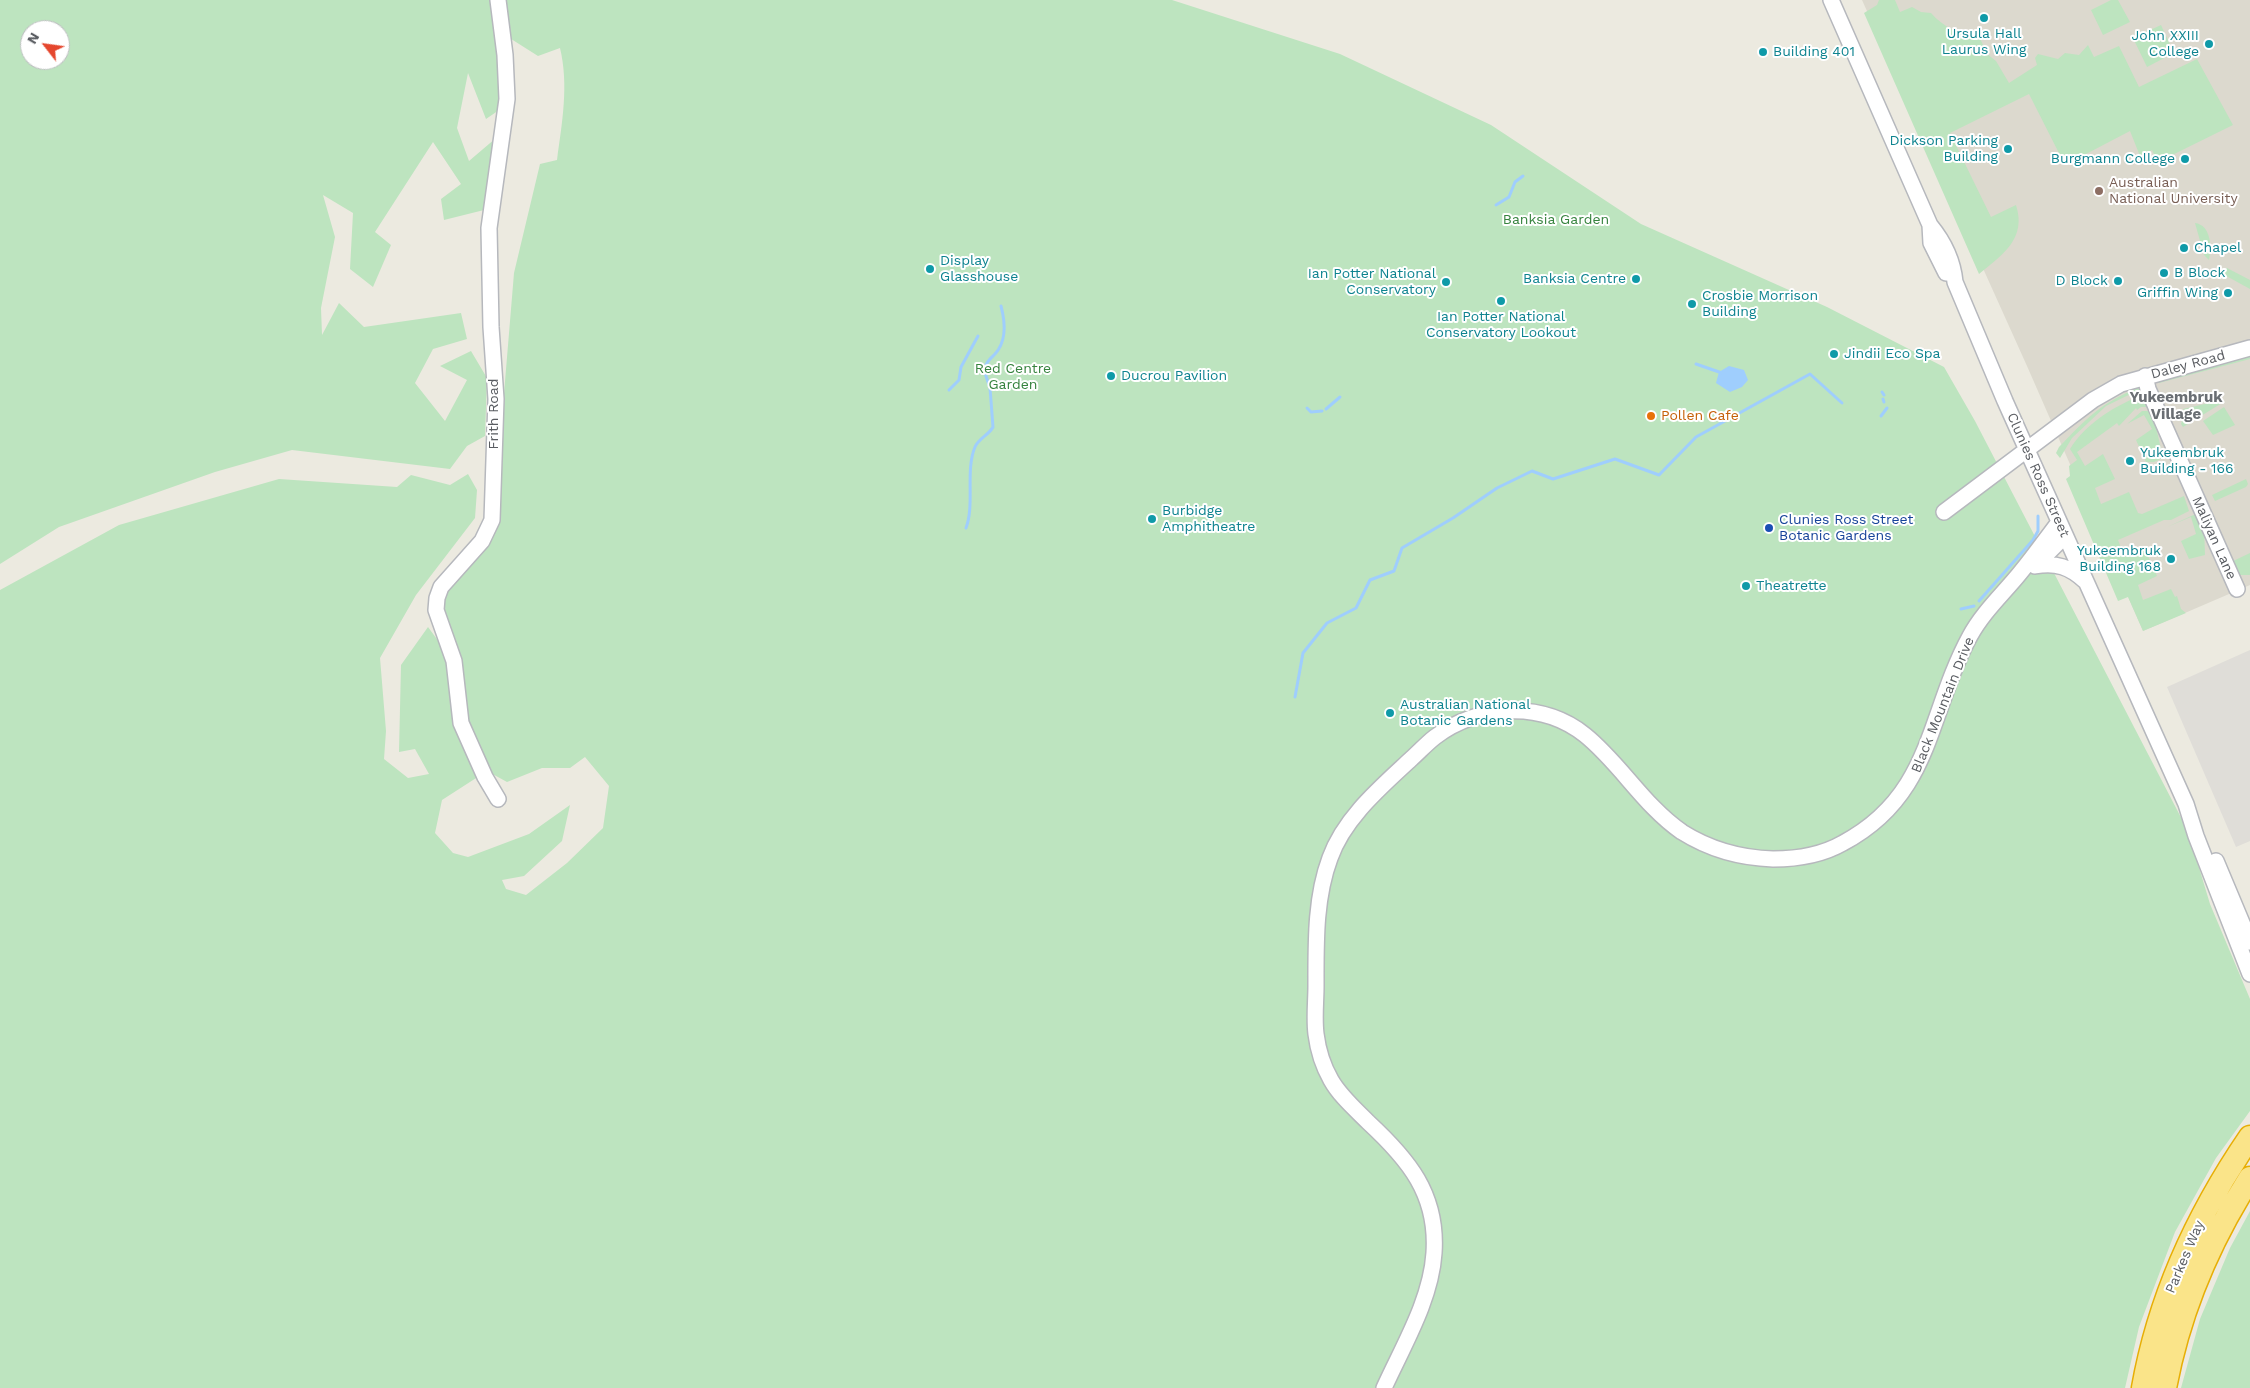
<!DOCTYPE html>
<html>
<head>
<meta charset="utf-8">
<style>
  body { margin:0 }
  #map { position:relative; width:2250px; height:1388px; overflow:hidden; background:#eceae0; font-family:"Work Sans",sans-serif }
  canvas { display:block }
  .north { position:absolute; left:20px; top:20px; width:50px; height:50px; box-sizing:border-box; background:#fff; border:1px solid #bdbec0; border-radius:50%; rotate:300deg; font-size:14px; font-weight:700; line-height:20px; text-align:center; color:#595c61 }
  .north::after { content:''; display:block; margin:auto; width:18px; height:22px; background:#e5472e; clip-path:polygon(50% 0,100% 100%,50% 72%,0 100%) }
</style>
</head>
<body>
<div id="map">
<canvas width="2250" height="1388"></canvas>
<div class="north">N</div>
</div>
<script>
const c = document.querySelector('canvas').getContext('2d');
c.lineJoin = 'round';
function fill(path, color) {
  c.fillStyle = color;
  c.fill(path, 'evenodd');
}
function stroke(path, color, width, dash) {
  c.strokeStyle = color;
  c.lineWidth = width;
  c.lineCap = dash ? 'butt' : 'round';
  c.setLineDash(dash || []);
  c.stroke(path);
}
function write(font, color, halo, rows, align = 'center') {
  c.font = font + ' "Work Sans",sans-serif';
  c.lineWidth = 4;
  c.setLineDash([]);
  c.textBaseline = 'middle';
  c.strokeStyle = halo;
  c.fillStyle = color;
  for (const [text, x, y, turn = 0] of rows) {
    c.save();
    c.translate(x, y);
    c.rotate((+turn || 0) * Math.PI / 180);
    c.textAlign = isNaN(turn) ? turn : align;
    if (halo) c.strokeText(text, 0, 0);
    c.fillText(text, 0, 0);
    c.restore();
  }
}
fill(new Path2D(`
  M2250 650V841L2236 847 2167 687Z`), '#dfddd8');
fill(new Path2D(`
  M1862 0H2250V585L2143 631 2027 366Z`), '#dcd9ce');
fill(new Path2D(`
  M0 0H493L505 106 486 119 468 73 457 128 469 161 496 138 488 209 444 220 441 199 461 184 433 142 375 232 391 245 373 287 350 269 353 213 323 195 335 237 321 308 322 335 339 303 364 327 461 313 467 339 433 349 415 383 445 421 467 380 440 366 471 351 487 378 485 436 467 446 450 469 292 450 215 472 59 527 0 564ZM30 30H60V60H30Z
  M503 0H1172L1340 54 1491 125 1641 224 1827 307 1944 367 1975 421 2188 831 2210 904 2250 999V1111L2216 1158 2175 1232 2139 1327 2125 1388H0V590L119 525 279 479 397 487 411 475 450 485 468 474 477 490 475 518 416 595 380 658 386 731 384 759 408 778 429 774 415 749 399 752 401 665 428 627 453 661H461L442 605 448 583 492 538 514 273 540 164 557 160C562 123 569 85 560 48L538 56 508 37ZM585 757 609 786 603 828 567 863 526 895 506 889 502 880 524 876 562 841 570 805 529 834 468 857 453 853 435 833 442 800 487 771 507 782 542 768H570Z
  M1879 0H1895L1900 12 1912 7 1921 12 1931 13C1943 27 1960 35 1979 36L1987 54 1996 61 2009 83 2037 65 2035 58 2038 54 2058 59 2065 53 2079 55 2088 45 2094 57 2119 46 2139 87 2197 59 2233 125 2158 162 2152 150 2140 156 2130 131 2065 165 2029 94 1950 133 1991 217 2016 205C2027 239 2002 255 1979 274L1864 13 1877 5Z
  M2111 0H2118L2130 22 2103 35 2091 10Z
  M2161 25 2174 53 2147 67 2133 38Z
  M2195 223C2211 225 2212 247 2209 260L2204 255Z
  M2227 268 2250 280V289L2219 272V270Z
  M2250 355V359L2159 383 2158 379Z
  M2142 386 2143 388 2106 406 2072 438 2060 458 2056 453 2059 447C2089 416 2101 403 2142 386Z
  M2145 394 2148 407H2141L2137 410 2136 408 2119 426 2117 423 2077 452 2085 466 2103 454 2115 479 2095 488 2101 504 2129 492 2138 513 2142 514 2184 496 2189 511 2171 520H2164L2118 540 2124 555 2144 547 2157 576 2138 585 2143 600 2171 589 2175 597 2177 596 2181 609 2186 613 2143 631 2128 597 2118 601 2066 479 2070 476 2069 466 2077 460 2070 449C2087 422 2116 405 2145 394Z
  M2222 400V403L2183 427 2181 424 2182 421 2184 422 2187 415 2183 409Z
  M2224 407 2235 425 2213 435 2203 421Z
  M2142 411H2151L2154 418 2163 458 2154 462H2146L2136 440 2152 429 2144 415 2127 424Z
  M2246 479 2248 484 2246 487 2215 501 2212 495Z
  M2198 513 2204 527 2205 555 2189 559 2181 541 2196 534 2191 517 2167 527Z
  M2250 553V575H2237L2231 562Z
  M2250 1211V1388H2181L2200 1319 2230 1248Z`), '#bde4bf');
fill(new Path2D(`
  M1729 366 1744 370 1748 380 1742 387 1730 392 1716 383 1719 372Z`), '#9fcefd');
stroke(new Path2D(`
  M1496 205 1509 197 1515 182 1523 176
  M1696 364 1722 373
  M949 390 959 380 961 367 978 336
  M1882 392 1884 395
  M1883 399 1884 402
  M1307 408 1311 412 1322 411
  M1326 409 1340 397
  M1881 416 1887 408
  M966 528C975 504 965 471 975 447 979 438 989 435 993 427L990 388 984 370C986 362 990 359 995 354 1007 341 1005 321 1001 306
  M1979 601 2033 540 2038 531V516
  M1961 609 1974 606
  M1295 697 1303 653 1327 623 1356 608 1370 580 1394 571 1402 548 1453 518 1497 488 1532 471 1553 479 1615 459 1659 475 1696 437 1810 374 1842 403`), '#9fcefd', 3);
const minor = new Path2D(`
  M498 0 505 55 507 99 489 228 491 327 496 399 492 520 482 541 441 587 437 598 436 610 454 661 461 723 485 777 498 799
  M1831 0 1930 225C1944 242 1953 261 1955 282L2005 401 2186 804 2196 836 2250 974
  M1930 225 1931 243 1946 273
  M2145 376 2148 389 2237 589
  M1944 512 2093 400 2121 384 2250 348
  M2036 565 2065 536
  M2035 566C2056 562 2070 567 2085 581
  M2216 861 2250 942
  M1384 1388C1403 1346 1431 1300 1434 1253 1438 1194 1408 1159 1368 1122 1355 1109 1340 1096 1331 1080 1323 1066 1318 1050 1316 1034 1314 1018 1316 1001 1316 986 1316 943 1315 898 1330 858 1344 818 1381 787 1411 759 1419 752 1426 744 1435 737 1478 705 1541 700 1585 735 1620 763 1644 806 1682 832 1709 849 1741 858 1773 859 1797 859 1822 855 1843 843 1933 795 1927 715 1970 636 1983 612 2003 594 2020 573 2034 556 2046 539 2059 522`);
const highway = new Path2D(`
  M2143 1388C2159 1297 2198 1213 2250 1137
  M2165 1388C2179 1313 2209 1242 2250 1178`);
stroke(minor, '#b6b8bd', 18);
stroke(highway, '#e7ae05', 25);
stroke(minor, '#fff', 15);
stroke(highway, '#fae489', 22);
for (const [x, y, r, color] of [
  [1984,18,5,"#0f9aa8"],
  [2209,44,5,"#0f9aa8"],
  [1763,52,5,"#0f9aa8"],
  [2008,149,5,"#0f9aa8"],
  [2185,159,5,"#0f9aa8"],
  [2099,191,5,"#8d6e63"],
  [2184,248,5,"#0f9aa8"],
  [930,269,5,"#0f9aa8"],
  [2164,273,5,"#0f9aa8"],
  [1636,279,5,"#0f9aa8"],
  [2118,281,5,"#0f9aa8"],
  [1446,282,5,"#0f9aa8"],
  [2228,293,5,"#0f9aa8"],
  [1501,301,5,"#0f9aa8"],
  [1692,304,5,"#0f9aa8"],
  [1834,354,5,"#0f9aa8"],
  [1111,376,5,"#0f9aa8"],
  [1651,416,5,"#e8710a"],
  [2130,461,5,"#0f9aa8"],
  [1152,519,5,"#0f9aa8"],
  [1769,528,5,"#1a4fb4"],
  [2171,559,5,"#0f9aa8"],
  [1746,586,5,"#0f9aa8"],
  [1390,713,5,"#0f9aa8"]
]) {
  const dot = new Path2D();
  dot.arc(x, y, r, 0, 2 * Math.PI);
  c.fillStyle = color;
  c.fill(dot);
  stroke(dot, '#fff', 2);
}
write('14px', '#0d838f', '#fff', [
  ["Ursula Hall",1984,34,"center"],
  ["Laurus Wing",1984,50,"center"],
  ["John XXIII",2199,36,"right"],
  ["College",2199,52,"right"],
  ["Building 401",1773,52],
  ["Dickson Parking",1998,141,"right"],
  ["Building",1998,157,"right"],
  ["Burgmann College",2175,159,"right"],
  ["Chapel",2194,248],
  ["Display",940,261],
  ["Glasshouse",940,277],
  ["B Block",2174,273],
  ["Ian Potter National",1436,274,"right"],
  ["Conservatory",1436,290,"right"],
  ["Banksia Centre",1626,279,"right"],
  ["D Block",2108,281,"right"],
  ["Griffin Wing",2218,293,"right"],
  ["Crosbie Morrison",1702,296],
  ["Building",1702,312],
  ["Ian Potter National",1501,317,"center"],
  ["Conservatory Lookout",1501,333,"center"],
  ["Jindii Eco Spa",1844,354],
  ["Ducrou Pavilion",1121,376],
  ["Yukeembruk",2140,453],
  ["Building - 166",2140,469],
  ["Burbidge",1162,511],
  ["Amphitheatre",1162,527],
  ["Yukeembruk",2161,551,"right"],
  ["Building 168",2161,567,"right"],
  ["Theatrette",1756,586],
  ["Australian National",1400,705],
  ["Botanic Gardens",1400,721]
], 'left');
write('14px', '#785e54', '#fff', [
  ["Australian",2109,183],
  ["National University",2109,199]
], 'left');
write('14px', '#36833e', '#fff', [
  ["Banksia Garden",1556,220],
  ["Red Centre",1013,369],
  ["Garden",1013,385]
]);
write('14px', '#595c61', '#fff', [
  ["Daley Road",2188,365,-15],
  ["Frith Road",494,414,-90],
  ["Clunies Ross Street",2038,475,66],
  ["Maliyan Lane",2214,538,66],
  ["Black Mountain Drive",1943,705,-68],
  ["Parkes Way",2185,1257,-67]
]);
write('14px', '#c56008', '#fff', [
  ["Pollen Cafe",1661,416]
], 'left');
write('14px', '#164399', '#fff', [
  ["Clunies Ross Street",1779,520],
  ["Botanic Gardens",1779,536]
], 'left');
write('bold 15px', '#6a6e73', '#fff', [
  ["Yukeembruk",2176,398],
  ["Village",2176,415]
]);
</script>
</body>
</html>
